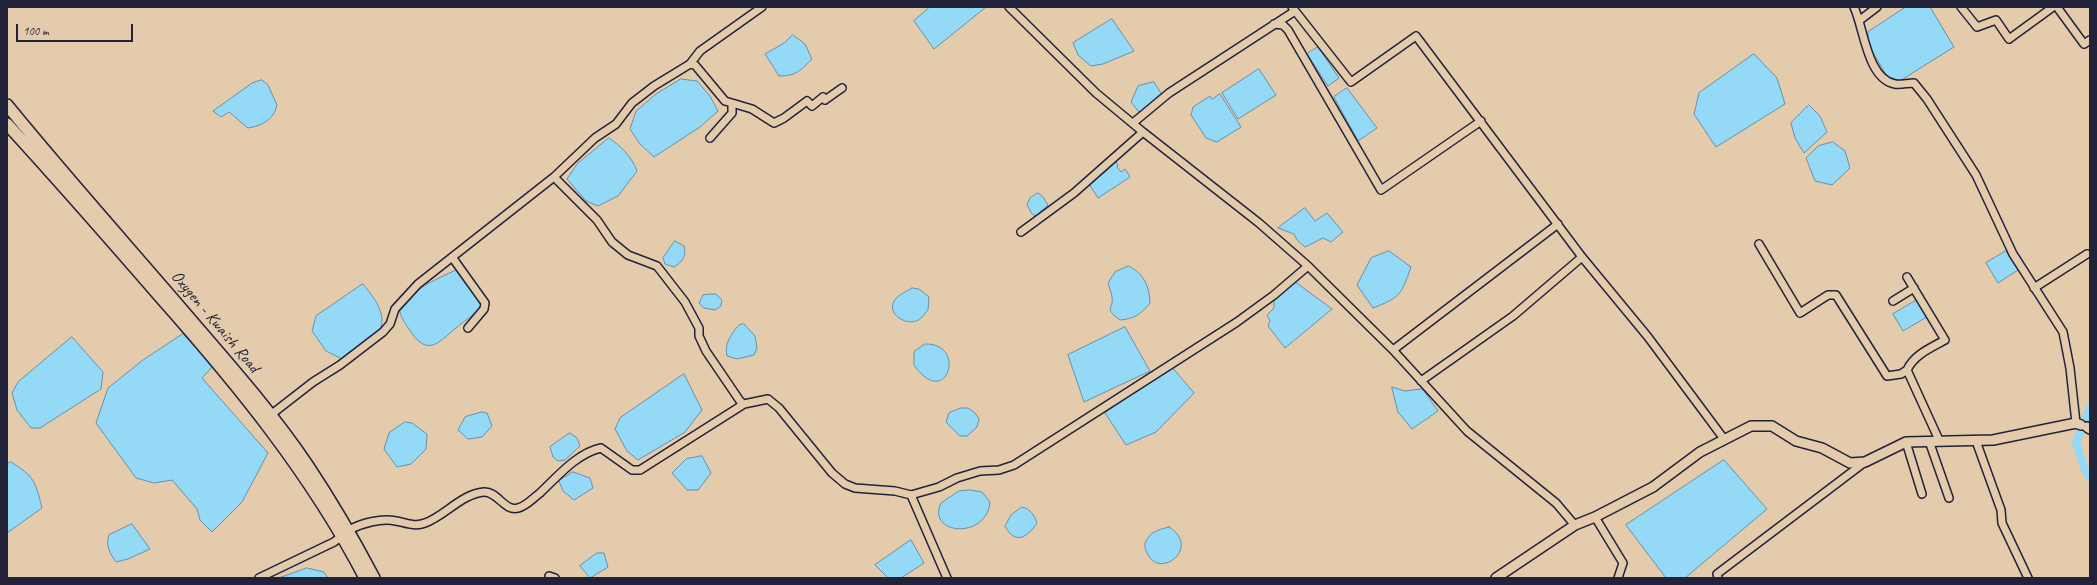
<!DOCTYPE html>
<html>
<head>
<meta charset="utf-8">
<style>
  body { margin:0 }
  #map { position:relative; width:2097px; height:585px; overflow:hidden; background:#e3cbac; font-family:Caveat,sans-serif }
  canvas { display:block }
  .frame { position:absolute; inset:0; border:8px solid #22223b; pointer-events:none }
  .scale { position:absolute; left:16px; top:24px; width:117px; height:18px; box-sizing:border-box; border:2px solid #22223b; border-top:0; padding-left:5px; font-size:12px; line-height:14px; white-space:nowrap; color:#22223b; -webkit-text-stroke:3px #e3cbac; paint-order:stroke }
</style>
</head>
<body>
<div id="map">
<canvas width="2097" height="585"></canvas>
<div class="frame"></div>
<div class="scale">100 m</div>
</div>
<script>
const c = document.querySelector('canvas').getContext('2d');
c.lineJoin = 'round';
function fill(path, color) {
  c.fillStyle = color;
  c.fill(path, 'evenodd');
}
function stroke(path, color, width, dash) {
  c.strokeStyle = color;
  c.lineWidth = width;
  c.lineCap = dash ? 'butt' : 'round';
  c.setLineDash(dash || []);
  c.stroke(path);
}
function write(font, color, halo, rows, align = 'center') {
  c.font = font + ' Caveat,sans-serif';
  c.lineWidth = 3;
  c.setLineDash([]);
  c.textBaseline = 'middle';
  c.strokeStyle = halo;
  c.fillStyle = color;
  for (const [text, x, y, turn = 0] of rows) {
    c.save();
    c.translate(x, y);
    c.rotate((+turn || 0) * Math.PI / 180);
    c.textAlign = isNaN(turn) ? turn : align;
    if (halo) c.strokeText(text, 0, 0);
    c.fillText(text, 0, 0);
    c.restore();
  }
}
const water = new Path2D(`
  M930 7H986L934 49 914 21Z
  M1906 7H1930L1954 47 1898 82 1888 78 1868 44V32Z
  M1112 19 1134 51 1103 64 1091 66 1078 55 1073 43Z
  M793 35 805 44 812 59C800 71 796 76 779 76L765 54 784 43Z
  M1318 47 1339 78 1328 86 1307 54Z
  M1754 54 1777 78 1785 104 1716 147 1694 114 1699 93Z
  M1259 69 1276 95 1238 119 1222 93Z
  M681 79 697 81 710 96 718 111 700 127 654 157 639 143 630 129 636 111 656 94Z
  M262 80 268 85 277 105C274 120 261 126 248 128L229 112 221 117 213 111 252 83Z
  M1154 82 1162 95 1149 108 1139 112 1131 102 1138 86Z
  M1347 88 1377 128 1358 141 1334 97Z
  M1220 94 1241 127 1217 142 1206 138 1191 115 1193 107 1210 96 1212 99Z
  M1809 105 1820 116 1827 132 1804 153 1795 138 1791 123Z
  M609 138C621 146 632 157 637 171L618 196 598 206 586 201 567 179 577 164Z
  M1833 142 1845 151 1850 168 1832 185 1815 181 1806 158 1818 146Z
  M1116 162 1118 165 1117 167 1121 172 1125 169 1130 177 1098 198 1089 184Z
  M1038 193 1043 197 1048 205 1036 216 1032 214 1027 205 1030 198Z
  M1305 208 1315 221 1327 213 1343 232 1331 242 1323 238 1305 247 1297 240 1294 234 1278 228Z
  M675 241 684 246C687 256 682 262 674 267L665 264 663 258Z
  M1389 251 1411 267C1401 295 1401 297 1373 308L1357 285 1371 258Z
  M2006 251 2018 270 1998 283 1986 263Z
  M1129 266C1145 275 1149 286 1150 303 1141 314 1134 319 1120 320 1103 307 1114 311 1112 296 1111 292 1109 287 1108 283L1115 272Z
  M456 270 469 284 481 305C471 319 467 318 456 328 438 343 427 358 409 329 404 322 400 316 399 307 416 288 434 280 456 270Z
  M1294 281 1332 309 1285 348 1268 326 1270 321 1267 315 1274 308V300Z
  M363 284C371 294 381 306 382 319 383 338 356 352 342 359L326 351 312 331 316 316Z
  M912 288 919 289 929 297 928 310C924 314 921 320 916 321 905 325 887 314 894 301 898 295 905 292 912 288Z
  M712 294H716L722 300 721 306 715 310 704 308 699 303 703 295Z
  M1917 300 1927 317 1903 331 1893 314Z
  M744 324 755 336 757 348 754 355 737 359 727 356C724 344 731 334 739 325Z
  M1125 327 1150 371 1084 402 1068 355Z
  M183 334 213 366 202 378 268 453 242 502 212 532 200 520 197 509 172 480 154 483 136 478 96 423 108 388 143 360Z
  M72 337 103 372 101 389 40 428H31L17 410 12 393 18 382Z
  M925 344C968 342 947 412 914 365V352Z
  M1172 367 1194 393 1156 432 1126 445 1105 413Z
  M684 374 702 410 685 432 638 460 627 451 615 429 620 418Z
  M1392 387 1405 391 1421 389 1424 391 1438 411 1412 429 1398 412Z
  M961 408H968L975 413 979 419 977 427 967 436H960L946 422 949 413Z
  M482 412 487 413 492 426 482 437 468 439 458 430 465 417Z
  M405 422 412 423 427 434 426 449 411 464 397 467 384 449 389 433Z
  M570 433 577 438 580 446 565 460 558 461 553 457 550 447Z
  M702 456 711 473 698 490H687L672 473 686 459Z
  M1724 460 1767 509 1685 578H1666L1626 525Z
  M11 462C35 477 35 481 42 508L7 533V464Z
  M573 472 590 478 593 488 574 500 563 491 559 481Z
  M970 490 982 492 990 502C987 540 926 535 941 503L959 491Z
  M1022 507C1031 509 1034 515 1037 523 1027 538 1015 545 1005 526L1011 515Z
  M132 524 150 549 128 559 116 562C110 554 105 545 109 535Z
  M1169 527C1202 547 1160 581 1147 553 1145 549 1144 545 1146 541 1150 532 1160 529 1169 527Z
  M911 540 924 563 901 578H888L875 565Z
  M597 553H604L608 567 590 578 580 566Z
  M307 568 324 572 328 578H279Z`);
fill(water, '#94d9f6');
stroke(water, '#6690ab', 1);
stroke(new Path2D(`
  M2090 408 2076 443 2085 470 2090 478`), '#94d9f6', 8);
const minor = new Path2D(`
  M1009 7 1096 93 1143 132 1259 223 1308 266 1393 350 1467 431 1556 503 1573 523
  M1292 7 1351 82 1416 36 1582 257 1648 337 1724 439
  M1854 7C1864 28 1867 79 1895 84 1900 85 1908 83 1914 83L1927 99 1976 175 2013 254 2063 332 2070 368 2076 423
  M1961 7 1977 27 1996 20 2009 39 2053 7
  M2057 7 2084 44 2090 40
  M1860 20 1877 7
  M1274 24 1283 25 1288 30 1381 190 1481 121
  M690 64 695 65 725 101 752 109 774 123 784 118 807 101 812 106 823 97 825 100 842 88
  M1133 123 1169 93 1295 11
  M710 138 732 113V104
  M554 177 597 220 612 242 628 255 657 266 685 302 699 328V336L706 351 740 401 744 404 768 399 779 408 832 473 845 484 855 488 895 491 911 495 939 487 957 478 980 471 999 470 1014 465 1237 322 1274 295 1308 266
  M1021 232 1074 193 1143 132
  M1759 244 1800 313 1828 295H1836L1887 376 1901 374 1907 370 1939 440
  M452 257 485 303 484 309 468 328
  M2034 288 2087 254
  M1893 301 1914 288
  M1393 350 1558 224
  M1907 370C1914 355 1930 348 1945 340L1907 277
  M1421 381 1513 316 1582 257
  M268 417 313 382 340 365 383 332 390 324 395 309 418 284 554 177 595 138 616 124 632 103 654 86 690 64 700 51 762 7
  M1929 441 1949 498
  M1976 441 2001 510 2002 523 2028 578
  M1906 442 1922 494
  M911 495 947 578
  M1595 517 1623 563 1618 578
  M349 530C362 523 381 518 396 521 406 523 415 527 425 523 445 516 461 494 484 492 497 491 505 512 518 508 527 506 533 498 540 493 557 477 577 453 601 448L632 470H640L744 404
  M549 576 555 578
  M259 578 334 542 343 535
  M1718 578 1717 574 1865 462`);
const tertiary = new Path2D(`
  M2087 427 2090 429
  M1496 578 1575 525 1595 517 1653 487 1700 452 1751 426H1772L1796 441 1822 448 1850 463 1865 462 1906 442 1993 440 2076 423 2081 425`);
const secondary = new Path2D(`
  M7 105C69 181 134 253 197 327 236 372 275 417 308 466 332 502 354 540 374 578
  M7 124C59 181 110 239 161 298 238 385 311 474 365 578`);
stroke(minor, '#22223b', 10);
stroke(tertiary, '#22223b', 12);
stroke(secondary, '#22223b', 14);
stroke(minor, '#e3cbac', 7);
stroke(tertiary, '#e3cbac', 9);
stroke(secondary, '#e3cbac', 11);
write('17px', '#22223b', '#e3cbac', [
  ["Oxygen - Kwaish Road",215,322,50]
]);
</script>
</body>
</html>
